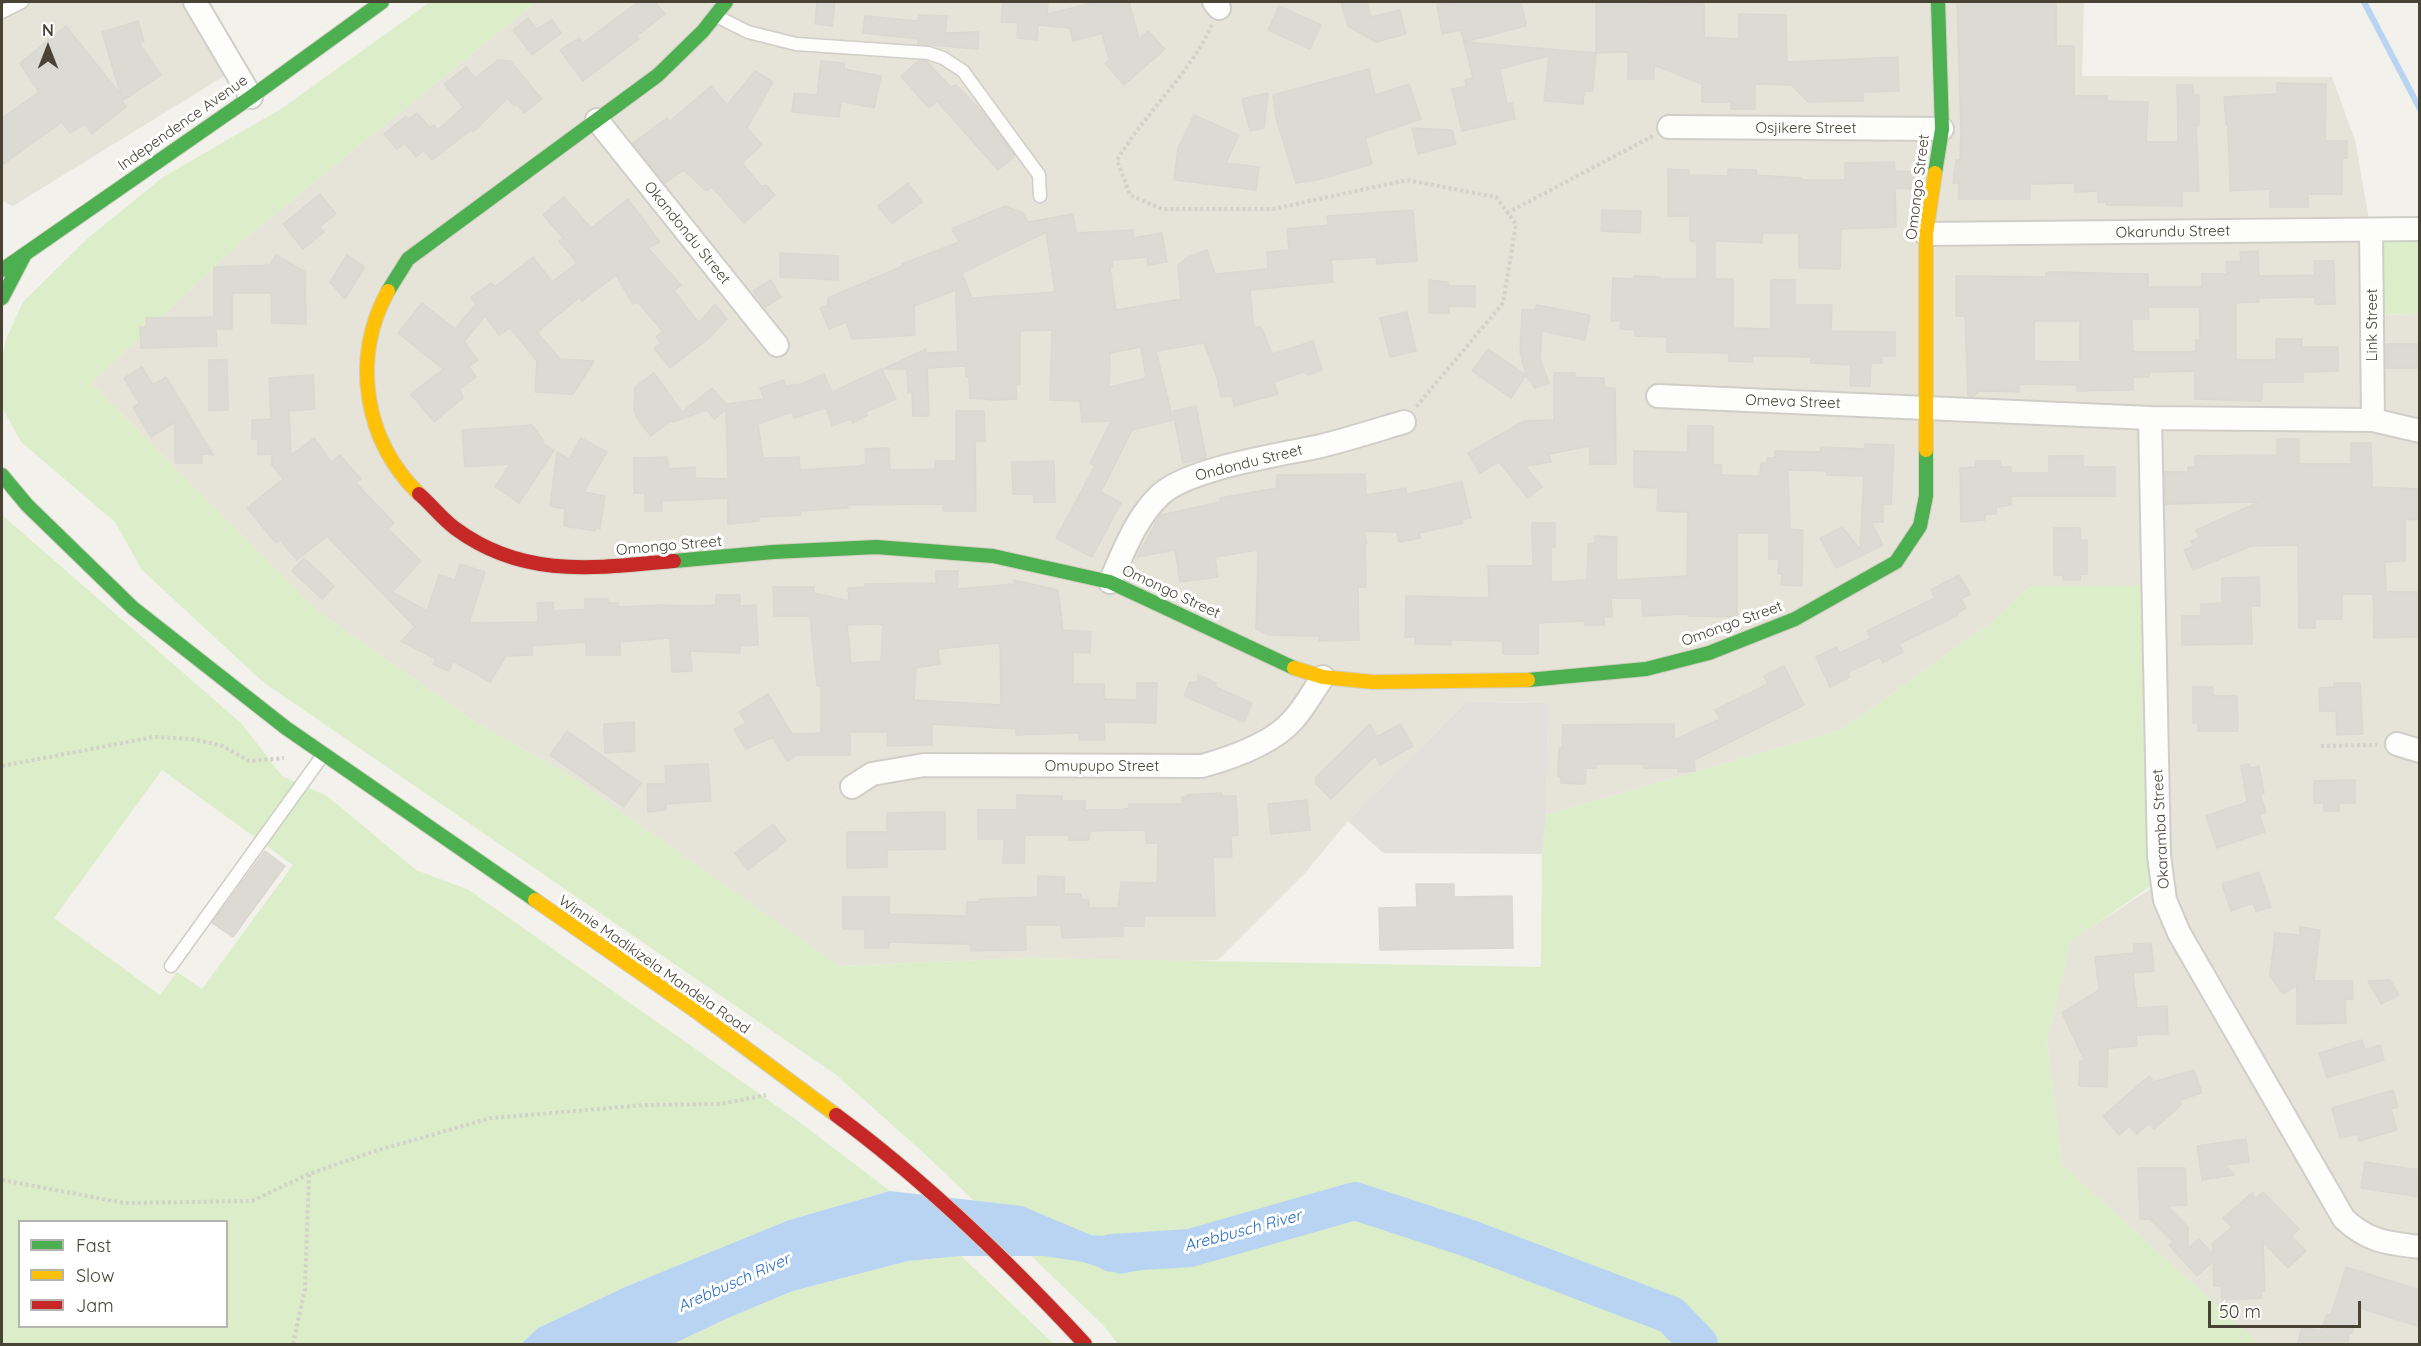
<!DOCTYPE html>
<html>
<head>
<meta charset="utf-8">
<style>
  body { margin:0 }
  #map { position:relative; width:2421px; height:1346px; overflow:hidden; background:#f2f1eb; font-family:Quicksand,sans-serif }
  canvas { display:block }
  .frame { position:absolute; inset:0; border:3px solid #494336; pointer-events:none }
  .legend { position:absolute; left:18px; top:1220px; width:210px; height:108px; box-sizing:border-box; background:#fff; border:2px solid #b6b4af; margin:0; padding:8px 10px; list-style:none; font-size:18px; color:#494336 }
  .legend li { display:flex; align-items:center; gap:12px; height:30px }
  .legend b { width:30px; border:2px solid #b6b4af }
  .north { position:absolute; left:18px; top:18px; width:60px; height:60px; -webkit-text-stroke:4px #fff; paint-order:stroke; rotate:0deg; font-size:16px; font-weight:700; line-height:24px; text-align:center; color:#494336 }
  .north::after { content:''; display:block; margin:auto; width:21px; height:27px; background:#494336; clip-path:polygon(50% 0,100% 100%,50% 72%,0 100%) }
  .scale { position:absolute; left:2208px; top:1301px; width:153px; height:27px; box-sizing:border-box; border:3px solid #494336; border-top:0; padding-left:8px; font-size:18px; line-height:21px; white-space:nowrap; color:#494336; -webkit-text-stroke:4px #fff; paint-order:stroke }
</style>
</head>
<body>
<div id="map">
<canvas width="2421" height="1346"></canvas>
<div class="frame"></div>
<ul class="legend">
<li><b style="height:8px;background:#4caf50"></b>Fast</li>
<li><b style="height:8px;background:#ffc107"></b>Slow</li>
<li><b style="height:8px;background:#c62828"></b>Jam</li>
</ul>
<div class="north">N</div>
<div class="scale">50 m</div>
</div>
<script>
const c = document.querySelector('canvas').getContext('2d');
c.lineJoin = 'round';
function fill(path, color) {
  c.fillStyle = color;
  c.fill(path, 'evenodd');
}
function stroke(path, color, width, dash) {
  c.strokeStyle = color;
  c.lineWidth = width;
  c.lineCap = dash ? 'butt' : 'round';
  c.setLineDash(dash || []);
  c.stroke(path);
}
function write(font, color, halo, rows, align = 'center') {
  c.font = font + ' Quicksand,sans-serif';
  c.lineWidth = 6;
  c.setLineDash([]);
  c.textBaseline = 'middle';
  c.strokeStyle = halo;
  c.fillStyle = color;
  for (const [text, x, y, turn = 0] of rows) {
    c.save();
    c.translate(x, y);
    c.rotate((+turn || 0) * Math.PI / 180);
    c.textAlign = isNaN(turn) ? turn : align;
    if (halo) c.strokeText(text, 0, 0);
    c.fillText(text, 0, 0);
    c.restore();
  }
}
fill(new Path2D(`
  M2 2H197L234 70 13 206 2 201Z
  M536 2H2084L2082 76 2332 77 2355 140 2371 230 2373 315 2419 314V1344H2259L2062 1165 2047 1041 2071 940 2163 881 2030 586 1993 621 1841 730 1546 815 1548 703 1466 702 1348 821 1304 874 1218 960 1181 961 1030 958 838 966 572 777 477 723 317 611 91 383 244 239Z`), '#e6e3d8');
fill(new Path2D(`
  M430 2H536L244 239 91 383 317 611 477 723 572 777 839 966 1030 958 1541 967 1542 854 1546 815 1841 730 1993 621 2030 586H2158L2161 879 2071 941 2047 1041 2062 1165 2259 1344H1118L1103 1325 925 1154 835 1074 263 682 142 570 115 522 21 442 3 409 2 360 6 339 23 302 87 239 163 177 281 109Z
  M2419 229V314L2372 315 2371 230Z
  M2 515 242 724 282 776 327 796 416 870 469 890 798 1121 890 1191 789 1220 625 1287 538 1328 521 1344H2ZM162 770 293 865 202 989 177 972 160 995 54 918ZM20 1222H226V1326H20Z
  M961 1256 1054 1344H673L728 1318 793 1291 908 1261Z`), '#dbeec9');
fill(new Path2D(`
  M1466 702 1548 703 1546 815 1542 854 1383 853 1348 821Z`), '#e1e0da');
fill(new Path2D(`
  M890 1191 1022 1206 1091 1235 1159 1240 1166 1265 1120 1274 1083 1262 1044 1256H961L908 1261 793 1291 728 1318 673 1344H521L538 1328 625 1287 789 1220Z`), '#b9d4f2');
stroke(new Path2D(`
  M2364 2 2420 109`), '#b9d4f2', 6);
stroke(new Path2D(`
  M1112 1253 1190 1248 1355 1201 1468 1238 1671 1315 1699 1344`), '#b9d4f2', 38);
const building = new Path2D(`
  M638 2H655L665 14 637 36 639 39 583 81 560 50 579 38 583 43Z
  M817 2H835L832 26 815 24Z
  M1003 2H1048L1047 14 1097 2H1129L1139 39 1148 31 1165 49 1124 85 1105 63 1109 60 1102 33 1073 41 1070 28 1038 25 1037 40 1017 38 1018 23 1001 22Z
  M1341 2H1367L1371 17 1400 10 1406 34 1376 42 1348 26Z
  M1462 2H1521L1526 26 1464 42 1596 53 1593 91H1584L1583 104 1544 101 1549 56 1500 69 1507 104 1512 103 1515 119 1462 131 1452 89 1466 86 1465 80 1473 78 1461 30 1442 34 1437 4 1462 3Z
  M1596 2 1704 4V37L1739 39V14L1786 15 1787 62 1898 57 1899 91 1863 92V101L1808 102 1791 85 1755 84V109H1731V102H1702V84L1654 65V79H1628V52L1596 53Z
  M1957 2H2056V46H2074V96H2107V101L2148 102 2146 142H2178L2177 85H2193V95H2199V125H2196L2199 191H2182V206L2106 205V202H2098V191L2075 192V183L2030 184V199H1959V183H1953L1956 160H1960L1961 129Z
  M1279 6 1321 25 1310 49 1268 30Z
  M919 15 947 16 945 33 979 32 978 49 918 44V39L863 33 865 16 918 21Z
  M528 18 537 29 552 20 561 33 532 55 513 30Z
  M138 21 144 41 139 43 161 75 122 101 126 107 92 134 85 124 70 133 62 122 2 165V118L39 92 20 63 66 26 121 95 102 32Z
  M498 60 510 61 542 99 524 113 518 105 514 106 508 98 473 132 471 130 432 160 424 150 416 157 405 143 397 149 384 134 406 116 409 119 417 113 430 128 434 125 438 130 463 107 444 84 466 67 475 78Z
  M821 61 844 63V69L881 76 874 108 841 101 839 117 792 112 794 93 817 95Z
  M918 61H926L951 87 956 85 984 113 1015 156 998 170 937 101 929 108 901 76Z
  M1369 69 1375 95 1409 84 1421 119 1365 138 1372 164 1317 180 1296 183 1276 118 1273 95Z
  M755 71 773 82 747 128 762 145 742 163 761 186 766 185 775 195 744 223 712 187 706 191 684 170 665 183 633 143 667 118 670 121 711 86 727 105Z
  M2277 83 2326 84 2325 141H2347V158H2342V194H2308V207H2270V189L2230 191 2228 125H2226L2224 97 2277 94Z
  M1268 93 1264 128 1250 131 1242 99Z
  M1194 115 1239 135 1226 163 1259 167 1256 190 1174 180 1178 148Z
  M1412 128 1452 130 1456 144 1418 154Z
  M1894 162 1895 171 1915 172 1914 189 1895 188 1896 227 1841 229 1840 269 1799 268V233H1763L1762 243 1715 241V279H1733V328L1771 329V280H1795V305H1832L1831 331 1895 332V356H1882V363H1871L1870 386H1850L1851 365 1811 363V357L1752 356V362L1729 361V353L1667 352V337L1635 336V330L1620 329 1621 321H1611L1613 278 1634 279V276L1660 277V279H1697V242L1690 241V216H1668V169L1689 170V175L1728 176V169L1757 170 1756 175 1801 178V180H1845V163Z
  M908 183 922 202 892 224 878 206Z
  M320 194 336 214 320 227 324 232 303 249 283 224Z
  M564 197 591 228 628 199 660 242 648 248 681 285 674 291 699 323 715 304 727 319 708 339 670 368 654 348 661 343 656 337 663 332 638 302 633 304 616 275 582 301 579 298 537 332 560 359 594 361 573 394H568L535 392 537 361 510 328 499 335 485 316 464 342 478 360 469 367 476 377 460 389 463 398 434 422 411 394 443 369 398 333 422 303 455 329 476 304 471 297 491 283 495 287 533 257 552 282 577 263 559 241 563 238 543 215Z
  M1005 206 1023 213 1028 222 1073 214 1076 233 1133 230V238L1162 233 1167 262 1148 265 1147 257 1112 260 1113 267H1110L1116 310 1181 299 1178 265 1188 257 1207 250 1215 274 1268 269 1267 252 1289 250 1287 229 1328 225 1327 216 1413 210 1417 261 1377 264 1376 257 1331 260 1333 282 1250 290 1254 329 1261 326 1272 354 1313 341 1322 370 1308 375 1304 372 1274 382 1278 394 1234 406 1232 396 1221 397 1217 378 1204 343 1156 351 1173 420 1132 430 1101 492 1121 503 1092 557 1056 538 1095 466 1090 463 1111 421 1082 422 1080 401 1050 400 1052 330 1020 331V384L1016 385 1017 399 994 400 970 398 969 377H966V366L927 368 929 416H913L912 391 908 393 907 369H883L926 349V353L958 352 957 335 962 333H957L956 290 914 306 915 335 852 339 846 322 829 329 820 308 828 305V298L903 266 902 264 959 242 952 229ZM1046 232 1055 292 972 298 962 273ZM1141 347 1146 378 1109 387 1110 353Z
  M1602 210 1641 211 1640 233 1601 231Z
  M2258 251 2259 276 2315 275 2314 261H2334L2335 304H2315V297L2258 298 2259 302 2236 303V360H2276V339H2302V347H2338V371L2303 372V382H2262V401L2195 399V371L2149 372V377H2133V390L2077 391V385L2019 384V392L1979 391 1973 397 1968 396 1965 316H1956V276L2046 277V273L2051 272 2148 274V287H2202V274H2227L2226 262 2241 261 2240 252ZM2148 307H2200V340H2196L2195 352H2133L2132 319H2149ZM2034 321H2080V362L2034 361Z
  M780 253 838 256V280L780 277Z
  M276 255 305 272 306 324 272 323 271 293H232V329H216L217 346 141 348 140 327H146V318L214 317V267L270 265Z
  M347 255 365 267 345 299 330 282Z
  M771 280 781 297 765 307 753 291Z
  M1429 280 1448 282 1450 286H1475V307L1449 306V313H1429Z
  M1537 305 1590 315 1585 340 1542 331 1540 359 1549 383 1535 388 1526 375 1520 352 1522 310H1534Z
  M1407 312 1416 351 1390 357 1380 318Z
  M2386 344H2420V368H2386Z
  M1488 349 1526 375 1511 398 1472 371Z
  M209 360H227L228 410 209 411Z
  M142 367 153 385 166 377 213 455 202 454V463H175V422L151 437 133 407 139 403 124 378Z
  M882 369 896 399 866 412 867 415 853 423 851 419 832 426 826 408 794 418 792 412 758 424 763 458 799 457 800 470 859 466 866 464 865 449 889 448 890 470 935 469V461H956V411H984L985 441H975L976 511H943V504L847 505 848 508 801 511V515L759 517V521L728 524V498L662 501V511H645V493H634V458L667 457 669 469 695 467V478L728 479 726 410 714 419 707 410 673 422 672 420 651 436 637 418 634 409 635 387 654 373 682 412 712 388 726 404 764 399 760 388 784 380 786 387 796 384 797 386 824 374 832 392Z
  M1554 373H1575L1574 377 1604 378V387L1615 388 1616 464H1590V446L1549 454 1551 462 1525 466 1542 487 1528 498 1499 462 1480 473 1468 453 1524 421 1554 420Z
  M313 375 315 409 289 411 291 455 314 438 331 462 340 455 361 479 356 483 394 523 388 529 421 561 392 592 427 611 439 575 455 580 460 564 485 572 469 623 538 622 537 603 553 602 554 611 585 609V599H608V603H618L619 607 660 605 699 606 716 605V595H740V606L756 605 758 645 740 646V653L690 651 692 671 672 672 670 638 620 642V655H586V642L532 646V655L506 656 490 682 453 661 449 671 433 664 436 659 401 641 415 627 327 536 297 560 280 540 276 543 247 508 283 479 272 465V454L258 455V439H252V420L271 419 269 378Z
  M1196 406 1206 458 1183 463 1173 411Z
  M532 425 543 440 542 443 554 450 519 503 495 487 510 464 465 467 462 430Z
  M1688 426H1713V465H1721V475L1760 476 1761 463H1767V458H1775V451L1820 452 1821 447 1865 449V444L1894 445 1891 504H1883V522H1871L1883 545 1836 568 1820 538 1842 527 1860 549 1864 476 1827 475V471L1788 470 1790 529 1803 530 1802 586 1781 585 1782 574H1778L1779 559H1769V533H1737V617L1688 616V614L1643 616 1642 598H1611L1612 617H1604V625H1585V621L1538 623V654H1503V641L1451 640V645L1415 644 1416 637H1405L1406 596 1489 598 1488 566H1533L1532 523H1555V547H1551V582L1587 580 1588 544H1595V536L1617 537 1616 580 1687 576 1688 512 1657 511 1658 488 1634 487V451L1688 452Z
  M581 438 607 452 584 492 605 496 600 529 595 528V531L564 526 565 509 550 506 557 452 569 459Z
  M2277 439H2299V464H2351V443H2371L2372 487 2420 489V520L2405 519V561L2385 562 2386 592H2420V637L2374 638 2373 594H2342V619H2315V628H2299L2298 545 2251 546 2193 570 2184 550 2194 546 2191 541 2199 538 2196 530 2259 502 2165 504V472H2188V467H2195V456L2277 455Z
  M2049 456H2083V467H2115V496H2011V505L1996 507V514H1985V520L1961 522 1960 468 1976 467V461H2000V467H2011V473H2049Z
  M1054 461 1055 502H1034V494H1013L1012 462Z
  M1365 474 1366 495 1406 488 1407 494 1462 482 1471 518 1462 520 1463 523 1419 533 1420 538 1399 542 1397 532 1364 531 1367 543H1365L1366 587H1358L1359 640 1319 641V636L1269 635 1256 629 1258 550 1215 557 1218 577 1180 582 1175 550 1137 557 1160 515 1221 502 1220 498 1277 488V475Z
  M2054 528H2080V540H2087V574H2080V580H2063V575H2054Z
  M304 558 334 586 322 599 292 571Z
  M936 571H958L957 589 1015 584 1014 580 1058 590 1063 630 1091 632 1090 653 1073 652V684H1104V699L1137 700V683H1157L1156 723 1104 722 1105 740H1079V733L1016 735V729L932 724V745L888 746 887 732H850V755H797L787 761 773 737 746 749 734 729 746 723 739 712 768 694 792 734 821 733V686H817L810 616H774L773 587H814V593L849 601 848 588 866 587 865 584 936 583ZM883 624 881 661 851 663 847 625ZM1000 643 1001 705 914 700 916 668 940 664 938 649Z
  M1959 575 1970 594 1961 599 1966 608 1957 613 1958 615 1899 644 1903 652 1883 663 1880 657 1848 672 1850 677 1830 687 1816 657 1837 647 1840 653 1871 638 1867 631 1935 598 1931 590Z
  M2259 577 2260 606H2251L2252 644 2182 645V616H2201V604L2222 603V578Z
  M1784 666 1804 705 1694 760 1695 771 1678 772V768H1643L1644 764H1596V768H1586L1585 784 1561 783V777L1558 776 1559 748H1562L1563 725 1674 724V740L1720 719 1715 710 1768 684 1764 676Z
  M1198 675 1216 683V687L1252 703 1244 722 1184 696 1190 682H1198Z
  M2334 683H2360L2363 734 2337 735 2336 711H2320L2319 688 2334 687Z
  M2193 687H2213V696H2237L2238 731H2198V723H2193Z
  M634 722 635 751 605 753 604 724Z
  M1370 724 1377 737 1400 724 1413 746 1380 765 1375 756 1331 799 1316 784V777Z
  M567 731 641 783 624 807 550 755Z
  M708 764 711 801 666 804V810L648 812 647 784H666L665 766Z
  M2249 764 2250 768 2259 766 2264 793 2260 794 2266 812 2259 815 2265 832 2217 848 2206 816 2247 802 2241 766Z
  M2355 780V803H2339V811H2324V803H2314V781Z
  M1222 793V796H1236L1238 835 1231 836 1232 857H1213L1215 916H1144V926H1123V936L1062 938 1061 925H1025L1026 950 971 951V944L921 943 889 942V948H865V929H843V897H889V914L966 916 967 902H979L980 899 1038 897V876L1064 877V894H1081V899L1089 900V908H1118L1121 882 1157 883 1158 843H1146V830L1090 831 1089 840H1069V835H1025L1024 863H1003L1004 839H978V810H1017V795L1062 796V801H1085V810H1119L1129 808V804H1182V797H1186V795Z
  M1307 800 1310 830 1271 834 1268 804Z
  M945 812V849L887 850V867L847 868V832H887V813Z
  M773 824 786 841 748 870 735 853Z
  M265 851 285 866 233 937 212 923Z
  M2259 872 2271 907 2256 912 2253 903 2231 911 2222 884Z
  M1416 884H1454V897L1512 896 1513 948 1380 950 1379 908 1417 907Z
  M2300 927 2320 930 2314 981H2352L2353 999H2345L2346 1023 2297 1024V985L2283 994 2270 976 2275 933 2300 935Z
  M2151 943 2154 971 2133 973 2137 1008 2167 1006 2168 1034 2136 1035 2137 1046 2108 1048 2107 1087 2079 1086 2080 1061H2085L2062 1013 2099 990 2095 957 2134 953V944Z
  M2390 980 2399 995 2381 1004 2368 981Z
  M2362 1040 2365 1050 2380 1045 2384 1060 2327 1078 2319 1053Z
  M2194 1070 2202 1093 2180 1100 2181 1105 2154 1129 2149 1123 2137 1134 2129 1126 2119 1135 2103 1116 2149 1076 2153 1082Z
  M2393 1090 2398 1107 2391 1109 2397 1130 2359 1141 2357 1134 2340 1138 2332 1108Z
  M2246 1139 2249 1162 2225 1165 2234 1175 2202 1180 2197 1146Z
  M2365 1162 2420 1170V1197L2361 1188Z
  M2138 1168H2185L2187 1205 2167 1206 2188 1227V1248L2199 1239 2213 1254 2212 1244 2232 1227 2223 1218 2253 1192 2254 1199 2263 1192 2299 1229 2291 1236 2306 1251 2288 1268 2263 1242 2265 1291H2261V1298L2222 1300 2221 1286H2214L2213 1261 2197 1276 2169 1245 2173 1242 2150 1219H2140Z
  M2346 1267 2420 1290V1327L2360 1308 2352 1333H2349L2348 1344H2298L2302 1327 2321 1331 2327 1314 2331 1315Z`);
fill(building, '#dbdad3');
stroke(building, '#dad8d1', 1.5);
const lane = new Path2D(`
  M2 12 22 2
  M718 17 748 32 796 44 928 53 943 58 963 71 1039 175 1040 196
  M171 966 323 755`);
const street = new Path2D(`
  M195 2 251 97
  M1214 2 1219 8
  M597 120 777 345
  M1669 127 1942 129
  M2371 230 2373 420
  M1926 234 2420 229
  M1658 396 2150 418 2373 420 2420 431
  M2150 418 2159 856 2165 900 2179 933 2344 1219C2369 1242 2387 1243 2420 1247
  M1110 582C1124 551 1135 519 1160 495 1189 468 1280 455 1321 446 1349 439 1377 430 1404 422
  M2397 744 2420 751
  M852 787 872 774 924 765 1202 766C1231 758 1273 743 1293 720 1305 707 1313 691 1323 677`);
const fast = new Path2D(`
  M1935 173 1942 129 1938 2
  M2 270 251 97 382 2
  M388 291 408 259 658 75 703 31 726 2
  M2 298 25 254
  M2 475 27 505 133 608 286 728 535 900
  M674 561 773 552 876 547 993 556 1110 582 1294 668
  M1528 680 1646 669 1709 653 1795 619 1896 562 1920 526 1926 496V450`);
const slow = new Path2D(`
  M388 291C351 359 364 440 419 494
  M1926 450V234L1935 173
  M1294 668 1323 677 1373 682 1528 680
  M535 900 697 1012 836 1115`);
const jam = new Path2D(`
  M419 494C432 505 442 519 456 529 524 579 595 568 674 561
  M836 1115C927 1182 1009 1262 1085 1344`);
stroke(lane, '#d0cec8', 15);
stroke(street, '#d0cec8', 26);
stroke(fast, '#d2cfc1', 16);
stroke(slow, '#d2cfc1', 16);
stroke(jam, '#d2cfc1', 16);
stroke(new Path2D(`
  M1212 25C1189 75 1145 113 1117 160L1130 195 1162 209H1273L1407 180 1496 197 1516 224 1503 303 1416 407
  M1507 213 1653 136
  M2321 746 2377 745
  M2 766 154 737 192 739 223 746 249 761 284 758
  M2 1180 124 1203 252 1201 309 1174 375 1151 491 1118 646 1105 721 1104 766 1095
  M293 1344 305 1289 309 1174`), '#d2d1ca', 4, [3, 3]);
stroke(lane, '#fdfdfc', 12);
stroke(street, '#fdfdfc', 22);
stroke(fast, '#4caf50', 14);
stroke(slow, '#ffc107', 14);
stroke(jam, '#c62828', 14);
write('15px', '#494336', '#fff', [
  ["Independence Avenue",183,123,-35],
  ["Osjikere Street",1806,128],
  ["Omongo Street",1918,187,-83],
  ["Okarundu Street",2173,232,-1],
  ["Okandondu Street",687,233,51],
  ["Link Street",2372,325,-90],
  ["Omeva Street",1793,402,2],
  ["Ondondu Street",1249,463,-14],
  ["Omongo Street",669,546,-5],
  ["Omongo Street",1171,592,25],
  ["Omongo Street",1732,624,-20],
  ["Omupupo Street",1102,766],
  ["Okaramba Street",2161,829,-93],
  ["Winnie Madikizela Mandela Road",654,965,35]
]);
write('italic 16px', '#276cbd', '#fff', [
  ["Arebbusch River",1243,1231,-15],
  ["Arebbusch River",734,1283,-24]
]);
</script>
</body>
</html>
